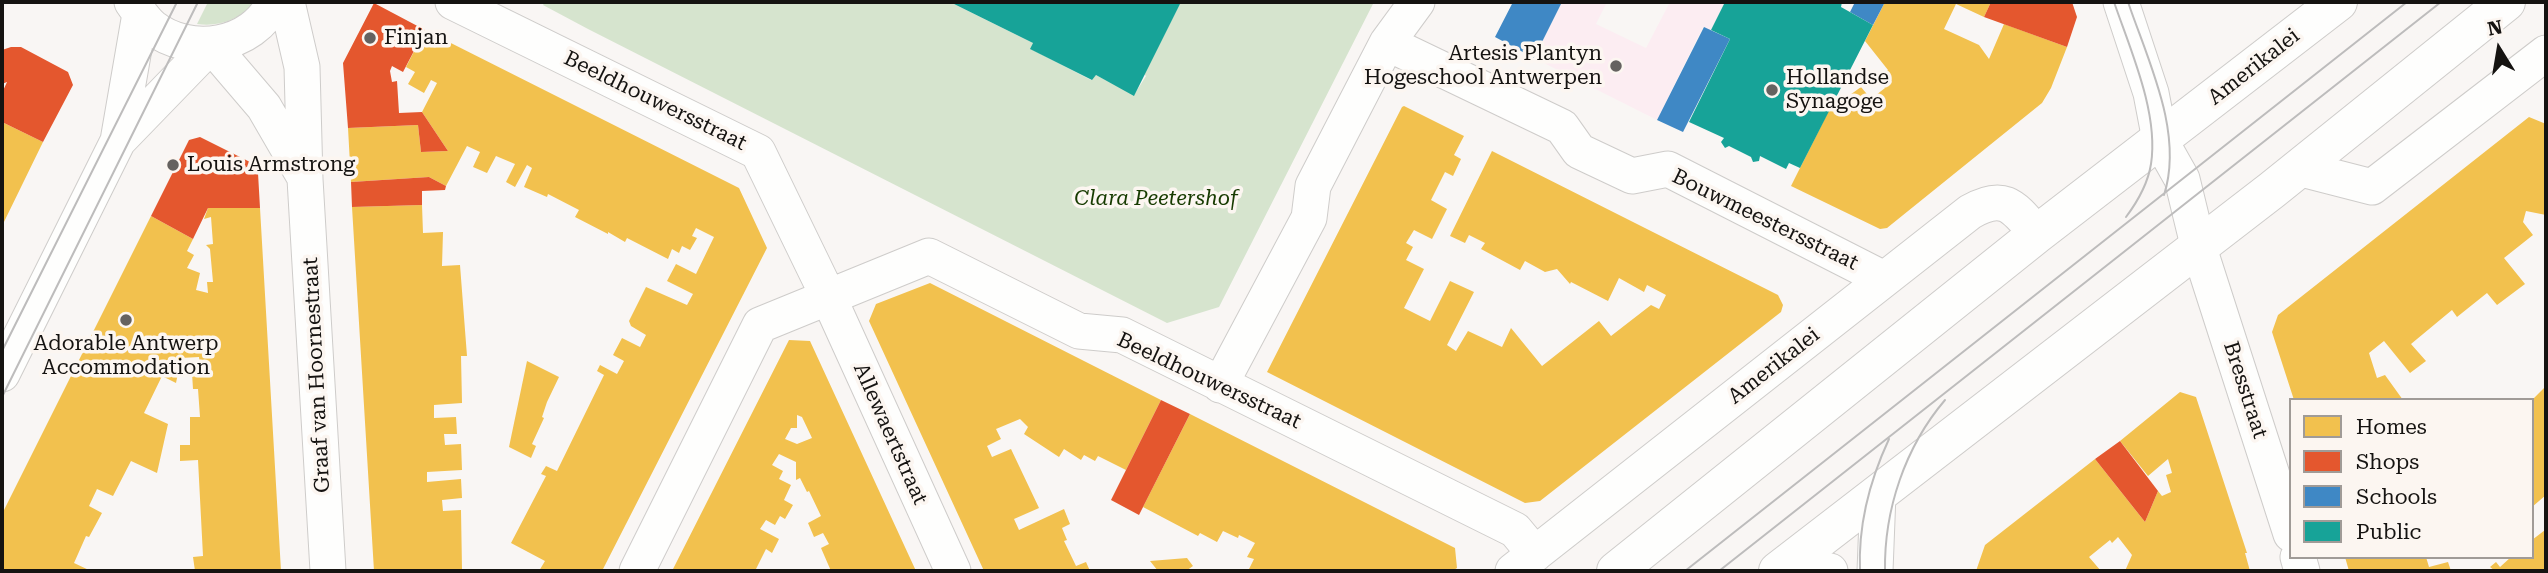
<!DOCTYPE html>
<html>
<head>
<meta charset="utf-8">
<style>
  body { margin:0 }
  #map { position:relative; width:2548px; height:573px; overflow:hidden; background:#f9f6f4; font-family:"Roboto Serif",serif }
  canvas { display:block }
  .frame { position:absolute; inset:0; border:4px solid #151311; pointer-events:none }
  .legend { position:absolute; left:2289px; top:398px; width:245px; height:161px; box-sizing:border-box; background:#fcf6f1; border:2px solid #a09b97; margin:0; padding:9px 12px; list-style:none; font-size:21px; color:#151311 }
  .legend li { display:flex; align-items:center; gap:14px; height:35px }
  .legend b { width:35px; border:2px solid #a09b97 }
  .north { position:absolute; left:2464px; top:14px; width:70px; height:70px; -webkit-text-stroke:5px #fcf6f1; paint-order:stroke; rotate:349deg; font-size:19px; font-weight:700; line-height:28px; text-align:center; color:#151311 }
  .north::after { content:''; display:block; margin:auto; width:24px; height:32px; background:#151311; clip-path:polygon(50% 0,100% 100%,50% 72%,0 100%) }
</style>
</head>
<body>
<div id="map">
<canvas width="2548" height="573"></canvas>
<div class="frame"></div>
<ul class="legend">
<li><b style="height:19px;background:#f2c14e"></b>Homes</li>
<li><b style="height:19px;background:#e4572e"></b>Shops</li>
<li><b style="height:19px;background:#3f88c5"></b>Schools</li>
<li><b style="height:19px;background:#17a398"></b>Public</li>
</ul>
<div class="north">N</div>
</div>
<script>
const c = document.querySelector('canvas').getContext('2d');
c.lineJoin = 'round';
function fill(path, color) {
  c.fillStyle = color;
  c.fill(path, 'evenodd');
}
function stroke(path, color, width, dash) {
  c.strokeStyle = color;
  c.lineWidth = width;
  c.lineCap = dash ? 'butt' : 'round';
  c.setLineDash(dash || []);
  c.stroke(path);
}
function write(font, color, halo, rows, align = 'center') {
  c.font = font + ' "Roboto Serif",serif';
  c.lineWidth = 7;
  c.setLineDash([]);
  c.textBaseline = 'middle';
  c.strokeStyle = halo;
  c.fillStyle = color;
  for (const [text, x, y, turn = 0] of rows) {
    c.save();
    c.translate(x, y);
    c.rotate((+turn || 0) * Math.PI / 180);
    c.textAlign = isNaN(turn) ? turn : align;
    if (halo) c.strokeText(text, 0, 0);
    c.fillText(text, 0, 0);
    c.restore();
  }
}
fill(new Path2D(`
  M1562 2H1607L1596 24 1646 48 1670 2H1725L1711 30 1703 27 1657 120 1534 58Z`), '#fcedf2');
fill(new Path2D(`
  M208 2H254C240 20 219 27 197 24Z
  M545 2H950L1033 43 1031 49 1091 80 1096 75 1134 95 1146 76 1144 74 1181 2H1374L1219 307 1167 323 588 29 543 5Z`), '#d6e4ce');
fill(new Path2D(`
  M1885 2H1991L1984 17 1956 4 1944 29 1979 45 1989 59 2004 24 2067 47 2051 88 2042 103 1887 228 1880 229 1791 186 1829 110 1861 87 1871 99 1885 88 1877 78 1888 70 1865 41Z
  M425 30 739 188 767 248 602 571H539L545 561 511 543 546 476 541 474 546 466 557 471 604 375 597 371 600 365 617 374 624 361 613 355 622 338 640 347 646 335 631 326 629 321 646 287 687 305 693 294 667 281 676 264 696 274 714 237 696 228 692 236 697 238 690 250 682 246 679 253 672 249 668 259 627 238 625 242 608 232V234L575 217 579 210 548 194 547 197 524 187 532 168 527 165 515 187 506 182 515 164 496 156 487 173 473 167 480 152 467 146 446 186 429 177 351 182 348 128 418 125 421 152 448 151 422 112 437 83 431 80 424 93 408 84 415 72 406 67Z
  M1404 106 1464 136 1454 155 1461 159 1453 176 1445 172 1431 200 1447 209 1432 239 1414 230 1406 243 1413 247 1406 260 1424 269 1404 308 1430 321 1450 281 1474 292 1447 345 1456 351 1468 331 1502 347 1511 328 1542 366 1599 321 1611 336 1651 305 1659 309 1666 295 1647 285 1644 292 1619 278 1608 301 1571 282 1570 284 1557 269 1545 272 1525 261 1520 270 1481 249 1485 243 1469 235 1465 243 1450 236 1492 151 1778 295 1783 305 1781 312 1540 501 1525 503 1267 372 1402 107Z
  M2529 117 2546 124V215L2526 211 2523 222 2533 235 2504 258 2525 284 2497 305 2487 293 2457 317 2452 310 2411 344 2426 361 2410 373 2384 341 2369 353 2377 378 2385 375 2403 400H2294L2272 332 2278 315Z
  M2 122 43 142 2 226Z
  M422 205 423 233 443 232 442 266 460 265 467 356H461L462 403 434 405V418L456 417 457 434H444L445 445 461 444 462 470 427 472V482L461 479 462 498 442 500 443 511 461 510 462 569 458 571H374L352 207Z
  M208 208H260L281 571H195L193 557 203 556 198 460 180 461V445H190V417H200L198 389H193L192 373H201L199 357 181 358 176 383 162 376 144 413 168 424 157 473 131 461 113 496 97 489 89 506 102 513 89 537 86 536 74 563 91 571H2V514L151 216 193 239 187 251 194 255 187 268 200 273 196 290 208 293 207 282H213L210 249 206 245 213 244 211 217 204 219Z
  M930 283 1161 400 1126 470 1098 456 1095 461 1084 455 1081 460 1064 449 1059 457 1024 434 1028 427 1020 419 996 429 1001 439 987 446 992 457 1011 449 1039 508 1014 519 1019 530 1064 509 1070 524 1062 528 1067 540 1064 541 1076 566 1086 562 1090 571H984L869 321 876 304Z
  M789 340 810 341 916 571H831L821 548 829 544 823 533 814 537 808 523 821 516 809 491 807 492 800 478 796 480V462L779 454 772 465 783 471 779 479 791 485 784 500 793 505 785 519 780 516 775 525 766 520 760 529 779 539 772 553 766 549 755 571H672ZM797 415 802 417 812 438 797 444 785 439 791 428H797Z
  M527 361 559 377 547 402 542 417 544 418 532 444 536 446 531 458 509 447Z
  M2546 386V495L2532 507V400Z
  M2180 392 2196 397 2247 553H2245L2250 571H2125L2132 555 2118 537 2112 543 2110 540 2089 557 2101 571H1976L1985 545 2095 459 2145 522 2158 491 2162 496 2171 492 2166 475 2172 473 2168 459 2148 476 2120 441Z
  M1190 414 1455 548 1457 568 1452 571H1248L1254 559 1247 557 1255 543 1239 535 1238 538 1223 531 1217 542 1200 533 1198 536 1143 507Z
  M2545 530 2546 571H2495L2490 567 2496 562 2500 567 2511 557H2532V540Z
  M2345 557H2426L2429 567 2448 562 2451 571H2349Z
  M1187 558 1193 566 1186 571H1158L1150 561Z`), '#f2c14e');
fill(new Path2D(`
  M1991 2H2072L2077 17 2067 47 1984 17Z
  M374 3 425 30 403 72 392 66 390 71 392 82 397 81 399 113 422 112 448 151 421 152 418 125 348 128 343 63Z
  M11 47H21L68 72 73 85 43 142 2 122V93L7 82 2 84V50Z
  M200 137 250 162 258 173 260 208H208L193 239 151 216 189 140Z
  M429 177 446 186 445 190 422 191V205L352 207 351 182Z
  M1161 400 1190 414 1139 515 1111 500Z
  M2120 441 2158 491 2145 522 2095 459Z`), '#e4572e');
fill(new Path2D(`
  M1513 2H1562L1534 58 1495 37Z
  M1855 2H1885L1873 25 1850 12Z
  M1704 27 1730 39 1683 132 1657 120Z`), '#3f88c5');
fill(new Path2D(`
  M950 2H1181L1134 96 1096 75 1092 80 1030 49 1033 43Z
  M1725 2H1842L1841 7 1873 25 1800 168 1789 163 1786 169 1760 156 1759 161 1753 162 1751 157 1729 146 1725 148 1721 142 1724 138 1689 122 1730 39 1711 30Z`), '#17a398');
const minor = new Path2D(`
  M132 2C138 11 144 20 152 27 190 57 253 47 274 2
  M287 2 302 67 305 179 328 571
  M453 2 758 152 828 296 953 571
  M2121 2 2151 93 2160 140 2182 179 2198 245 2291 534
  M1387 43 1562 127 1579 151 1632 176 1668 169 1884 279
  M211 45 264 107 304 176
  M118 141 211 45
  M2298 168 2372 187 2546 53
  M2 374 118 141 140 14
  M1220 385 1309 218 1313 186 1387 43 1417 2
  M2298 557 2302 571
  M1783 568 1809 566 1830 571
  M637 571 760 325 929 256 1079 331 1122 335 1515 530 1535 554
  M1513 571 1970 212C2005 192 2014 207 2037 234
  M1875 571 1878 494`);
const major = new Path2D(`
  M1616 571 2037 234 2338 2
  M1778 571 2272 190 2506 2`);
stroke(minor, '#ceccca', 37);
stroke(major, '#ceccca', 40);
stroke(minor, '#fefefd', 35);
stroke(major, '#fefefd', 38);
stroke(new Path2D(`
  M2114 2C2130 49 2159 113 2151 164 2148 183 2138 201 2126 217
  M2128 2C2148 61 2184 133 2164 195
  M2 351 177 2
  M2 397 198 2
  M1685 571 2407 2
  M1719 571 2441 2
  M1860 571C1858 524 1869 482 1889 439
  M1885 571C1884 510 1905 447 1945 400`), '#bdbcbc', 2);
for (const [x, y, r, color] of [
  [370,38,7,"#656260"],
  [1616,66,7,"#656260"],
  [1772,90,7,"#656260"],
  [173,165,7,"#656260"],
  [126,320,7,"#656260"]
]) {
  const dot = new Path2D();
  dot.arc(x, y, r, 0, 2 * Math.PI);
  c.fillStyle = color;
  c.fill(dot);
  stroke(dot, '#fcf6f1', 2.5);
}
write('21px', '#151311', '#fcf6f1', [
  ["Finjan",384,38],
  ["Artesis Plantyn",1602,54,"right"],
  ["Hogeschool Antwerpen",1602,78,"right"],
  ["Hollandse",1786,78],
  ["Synagoge",1786,102],
  ["Louis Armstrong",187,165],
  ["Adorable Antwerp",126,344,"center"],
  ["Accommodation",126,368,"center"]
], 'left');
write('21px', '#151311', '#fcf6f1', [
  ["Amerikalei",2254,67,-38],
  ["Beeldhouwersstraat",655,101,26],
  ["Bouwmeestersstraat",1765,220,26],
  ["Amerikalei",1774,366,-38],
  ["Graaf van Hoornestraat",317,375,-93],
  ["Beeldhouwersstraat",1209,381,25],
  ["Bresstraat",2245,390,72],
  ["Allewaertstraat",890,434,66]
]);
write('italic 21px', '#173b00', '#fcf6f1', [
  ["Clara Peetershof",1156,199]
]);
</script>
</body>
</html>
